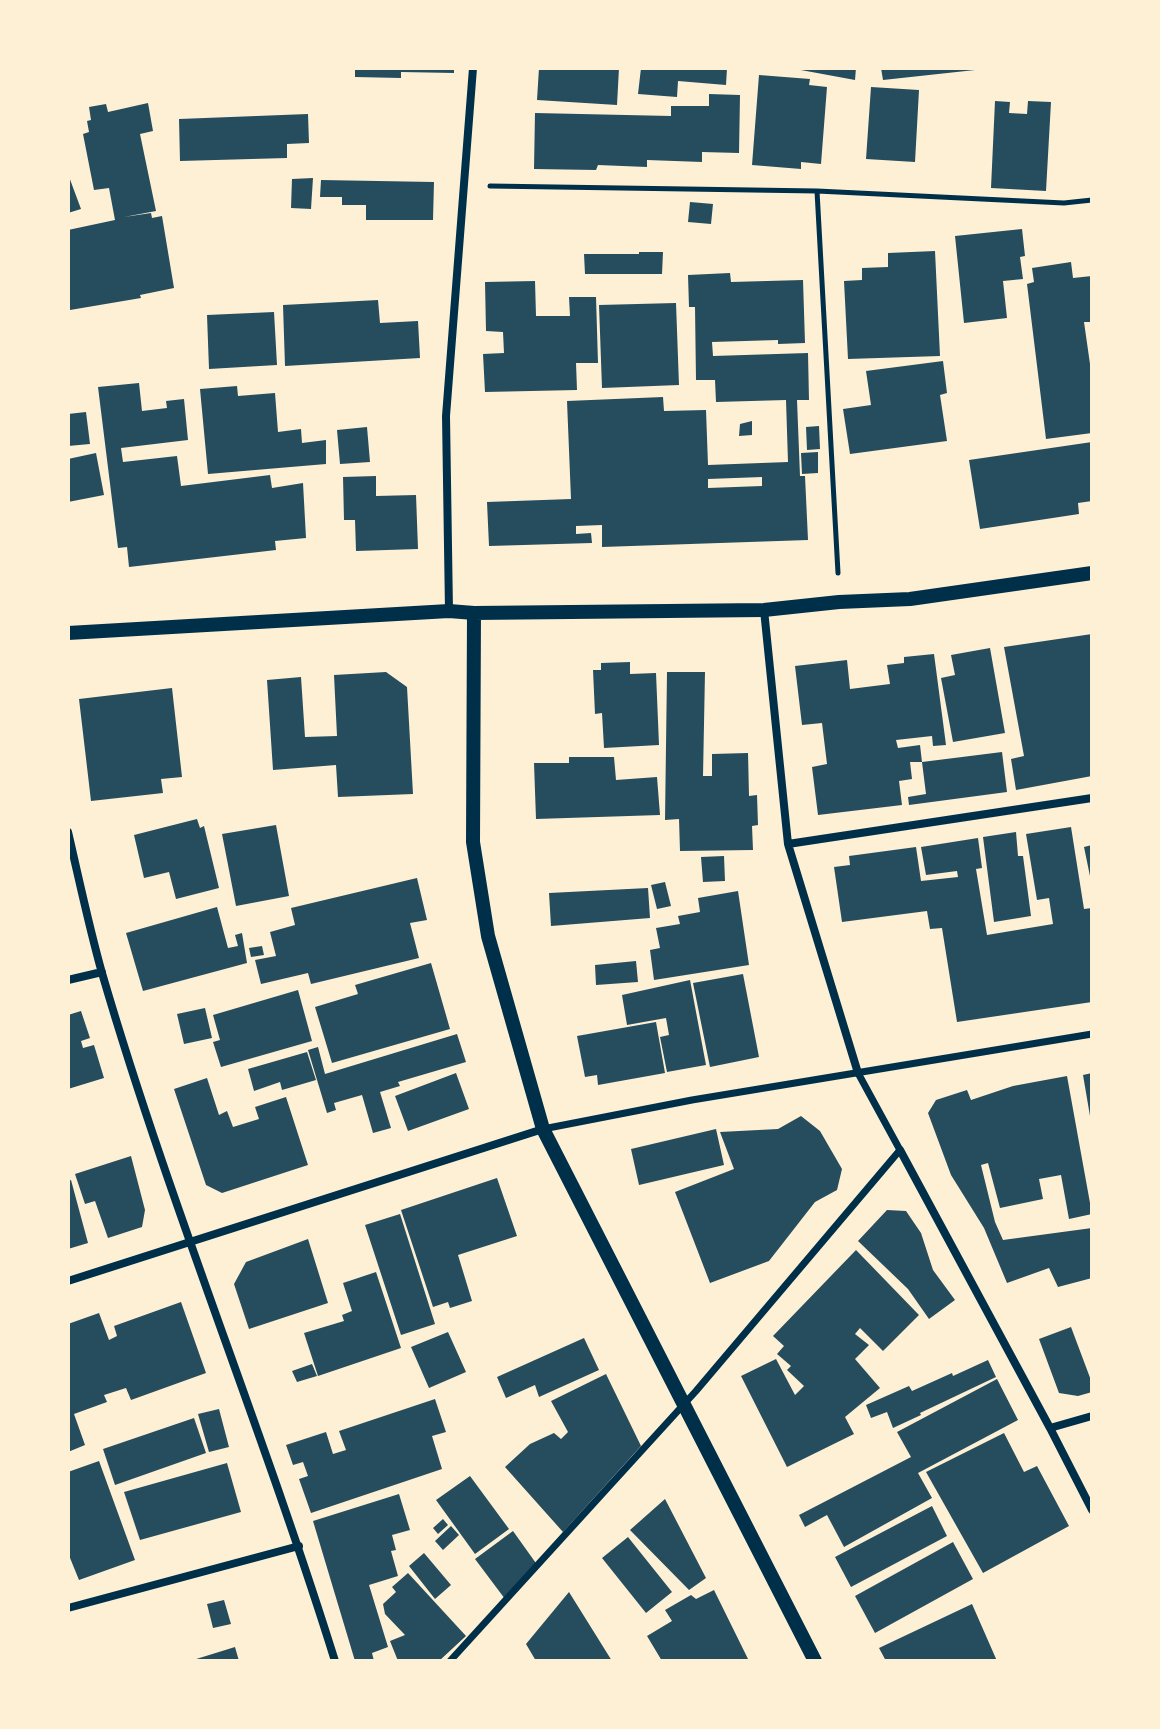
<!DOCTYPE html>
<html>
<head>
<meta charset="utf-8">
<style>
  body { margin:0 }
  #map { position:relative; width:1160px; height:1729px; overflow:hidden; background:#fdf0d5; font-family:"Golos Text",sans-serif }
  canvas { display:block }
  .frame { position:absolute; inset:0; border:70px solid #fdf0d5; pointer-events:none }
</style>
</head>
<body>
<div id="map">
<canvas width="1160" height="1729"></canvas>
<div class="frame"></div>
</div>
<script>
const c = document.querySelector('canvas').getContext('2d');
c.lineJoin = 'round';
function fill(path, color) {
  c.fillStyle = color;
  c.fill(path, 'evenodd');
}
function stroke(path, color, width, dash) {
  c.strokeStyle = color;
  c.lineWidth = width;
  c.lineCap = dash ? 'butt' : 'round';
  c.setLineDash(dash || []);
  c.stroke(path);
}
fill(new Path2D(`
  M355 68H454V73L401 72V78L355 77Z
  M539 68H619L617 105 537 100Z
  M641 68H727L726 85 678 81 677 97 638 94Z
  M790 68H856L855 80Z
  M881 68H975V70L883 80Z
  M759 75 810 79 809 85 827 87 821 164 801 162V169L752 165Z
  M871 87 919 90 915 162 866 159Z
  M709 94 740 95 739 153 702 152V162L647 160V167L598 165 596 170 534 169 535 113 671 116V106H709Z
  M995 101 1010 102 1009 113 1027 114 1028 101 1051 102 1046 191 991 188Z
  M148 103 153 131 140 134 156 211 124 217 151 213 152 218 162 216 174 288 140 295 141 298 70 310 68 230 115 220 109 188 94 190 83 134 89 132 87 121 91 120 89 107 106 104 108 112Z
  M308 114 309 143 287 144V158L180 161 179 119Z
  M68 174 81 209 68 213Z
  M313 178 311 209 291 208 292 179Z
  M321 180 434 182 433 220H366V205H342V197H320Z
  M690 202 713 204 711 224 688 222Z
  M1022 229 1025 256 1020 257 1023 279 1003 281 1007 318 964 323 955 236Z
  M935 251 940 356 848 359 844 281 862 280V268L888 267V253Z
  M639 252H663L662 274H585L584 254H639Z
  M1071 262 1073 278 1092 276V322H1084L1092 378V433L1046 439 1027 284 1034 282 1032 268Z
  M730 273 731 282 803 280 805 343 778 344V340L712 342 713 356 808 353 809 400H797L800 476H805L808 540 602 547V525L576 526V534L591 533 592 543 489 546 487 502 571 499 567 401 663 397 664 411 706 410 708 465 788 462 786 400 716 402 715 380H696L695 307H689L688 275ZM762 477V486L708 488V479Z
  M535 281 536 316H570L569 297H596L598 363H576L577 390 485 392 483 354 504 353 503 332 486 331 485 282Z
  M378 300 380 323 418 321 420 358 285 366 283 305Z
  M676 303 679 385 602 388 599 305Z
  M274 312 277 365 209 369 207 315Z
  M943 361 947 393 940 395 947 441 850 454 843 409 871 405 866 371Z
  M139 383 142 411 167 408 166 401 184 399 188 440 121 448 123 462 177 456 181 486 270 475 272 488 303 483 306 538 275 541 276 550 129 567 127 547 118 548 98 387Z
  M237 386 238 396 275 393 278 432 301 429 302 443 326 440V464L208 474 200 389Z
  M86 412 90 444 68 446V414Z
  M752 421V435L739 436 740 424Z
  M819 426 820 449 807 450 806 427Z
  M367 427 370 462 340 464 337 430Z
  M1092 442V501L1078 503 1079 514 980 529 969 460Z
  M818 452V473L802 474 801 453Z
  M96 453 104 495 68 502V459Z
  M376 476V496L416 495 418 549 356 551 355 520H344L343 477Z
  M1092 634V776L1016 790 1011 759 1024 756 1004 647Z
  M990 648 1005 733 953 742 941 678 955 675 951 655Z
  M934 654 946 745 933 746 932 736 896 740 898 748 920 745 922 762 1002 752 1007 792 909 805 908 797 926 794 922 762H910L912 779 899 781 902 805 818 815 812 767 827 764 822 723 802 725 795 666 847 660 850 689 890 684 887 665 904 663V657Z
  M630 662V674L656 673 659 745 604 748 602 713 595 714 593 670H601V663Z
  M386 672 407 687 413 794 338 797 336 765 273 770 267 680 301 677 305 737 337 736 334 675Z
  M667 672H705L703 776H712V754L748 753 749 796 757 795 758 825 752 826 753 850 680 851 679 819 665 820Z
  M172 688 182 777 161 779 163 793 91 801 79 699Z
  M569 757H614L616 780 657 777 660 815 536 819 534 763H569Z
  M197 819 200 828 204 826 219 888 176 899 169 872 144 878 134 835Z
  M276 825 289 896 236 906 222 834Z
  M1071 827 1084 909 1092 908V1002L957 1022 942 928 930 929 927 911 842 922 834 867 850 865 849 856 916 847 921 881 958 877 957 871 926 875 921 847 978 838 982 868 976 869 987 935 1053 924 1049 898 1037 900 1026 834Z
  M1016 832 1018 856H1023L1031 916 994 922 983 837Z
  M1092 845V881H1091L1084 847Z
  M724 856 725 881 703 882 701 857Z
  M417 878 427 920 410 923 419 958 311 984 308 973 261 984 255 960 276 956 270 932 295 925 291 908Z
  M665 882 671 906 657 909 651 885Z
  M648 888 650 918 551 926 549 893Z
  M738 891 749 965 654 980 650 950 660 948 656 928 680 924 678 916 700 912 698 898Z
  M217 907 228 948 238 946 235 935 242 933 247 963 143 991 126 933Z
  M262 946 264 955 251 957 249 948Z
  M636 961 638 982 596 985 595 965Z
  M431 963 450 1029 332 1063 315 1007 358 994 355 985Z
  M743 974 759 1057 710 1067 693 983Z
  M690 980 706 1065 667 1072 660 1037 669 1035 666 1018 627 1025 622 995Z
  M298 990 312 1041 221 1067 213 1042 220 1040 213 1015Z
  M205 1008 212 1038 184 1044 177 1014Z
  M81 1011 90 1038 81 1041 83 1048 94 1045 104 1078 68 1089V1015Z
  M656 1022 665 1073 598 1085 597 1075 585 1077 577 1036Z
  M457 1034 466 1062 398 1082 400 1086 380 1092 391 1128 373 1133 362 1095 334 1103 336 1110 327 1113 308 1050 318 1047 325 1074Z
  M307 1052 316 1080 282 1090 280 1082 254 1091 248 1069Z
  M456 1073 469 1109 408 1131 395 1096Z
  M1092 1073V1116H1090L1083 1075Z
  M1067 1076 1092 1214 1069 1219 1061 1175 1039 1179 1043 1199 1000 1208 988 1163 981 1165 995 1222 1003 1240 1092 1228V1278L1058 1287 1049 1268 1007 1283 984 1228 951 1175 928 1113 936 1100 967 1090 971 1100 1013 1086Z
  M207 1078 219 1115 227 1111 233 1127 259 1119 255 1107 286 1097 308 1165 222 1193 206 1185 174 1089Z
  M801 1116 820 1131 842 1169 837 1190 815 1202 769 1261 710 1283 675 1192 734 1169 720 1132 778 1129Z
  M716 1129 724 1165 639 1185 631 1149Z
  M131 1156 145 1210 142 1227 108 1238 95 1201 85 1204 75 1174Z
  M497 1178 517 1236 458 1255 472 1301 450 1308 448 1302 433 1307 401 1210Z
  M71 1180 88 1243 68 1249V1181Z
  M887 1210 906 1211 921 1233 933 1270 955 1300 929 1319 908 1289 858 1241Z
  M400 1214 435 1324 401 1335 365 1225Z
  M308 1239 328 1303 249 1329 234 1284 246 1262Z
  M856 1250 919 1315 883 1351 860 1328 855 1334 869 1345 855 1359 880 1388 845 1417 854 1434 787 1467 741 1376 776 1359 795 1395 804 1386 787 1370 791 1366 777 1354 784 1346 773 1336Z
  M376 1272 401 1348 318 1376 304 1333 344 1321 342 1315 352 1311 343 1283Z
  M181 1302 206 1373 131 1400 126 1388 104 1395 107 1402 74 1414 85 1445 68 1452V1345L70 1344 68 1324 99 1313 109 1340 117 1336 114 1326Z
  M1071 1327 1092 1383V1392L1078 1396 1059 1393 1039 1339Z
  M448 1332 466 1372 429 1388 411 1347Z
  M584 1338 599 1370 539 1397 535 1385 506 1398 497 1377Z
  M988 1360 996 1377 920 1413 921 1415 893 1428 887 1412 871 1418 866 1405 909 1386 912 1391 952 1373 953 1376Z
  M312 1364 317 1376 297 1382 292 1371Z
  M606 1374 641 1446 563 1532 505 1467 530 1444 554 1433 561 1439 568 1432 551 1401Z
  M997 1379 1018 1420 918 1473 932 1498 844 1547 827 1515 805 1527 799 1515 911 1457 897 1432Z
  M435 1399 446 1432 432 1436 442 1469 311 1513 299 1479 308 1476 303 1462 293 1465 286 1445 326 1432 333 1454 346 1450 339 1431Z
  M219 1409 229 1447 209 1452 198 1414Z
  M194 1418 206 1453 115 1485 103 1449Z
  M1004 1433 1024 1472 1037 1466 1069 1526 983 1573 926 1472Z
  M99 1461 135 1560 79 1580 68 1553V1472Z
  M227 1463 241 1512 140 1540 124 1492Z
  M470 1476 509 1529 475 1554 436 1500Z
  M399 1494 410 1530 392 1535 396 1550 391 1551 398 1576 369 1585 388 1647 372 1653 374 1661H355L313 1521Z
  M665 1499 706 1578 689 1590 630 1530Z
  M932 1506 947 1536 851 1587 835 1557Z
  M443 1519 448 1525 438 1534 433 1528Z
  M451 1526 459 1535 443 1550 435 1541Z
  M513 1531 538 1566 505 1599 475 1559Z
  M628 1537 672 1592 646 1613 602 1558Z
  M953 1542 973 1579 875 1633 855 1596Z
  M424 1553 451 1585 435 1599 409 1566Z
  M408 1573 466 1636 439 1661H398L390 1641 405 1635 385 1614 383 1604 396 1592 392 1587Z
  M714 1590 749 1661H662L647 1636 672 1621 665 1610 691 1595 696 1599Z
  M569 1592 612 1661H536L526 1644Z
  M224 1600 231 1624 213 1628 207 1604Z
  M972 1604 997 1661H886L879 1648Z
  M235 1647 239 1661H193V1660Z`), '#264d5e');
stroke(new Path2D(`
  M490 186 817 191
  M838 573 817 191 1064 203 1092 200`), '#003049', 5);
stroke(new Path2D(`
  M543 1129 692 1100 1092 1034
  M450 1661 696 1391 900 1150 858 1073`), '#003049', 7);
stroke(new Path2D(`
  M764 610 788 844
  M449 611 446 416 473 68
  M68 832C79 879 89 927 102 973 170 1206 263 1430 335 1661
  M68 980 102 972
  M858 1073 788 844 1092 798
  M900 1150 1050 1428
  M68 1281 543 1129
  M1092 1416 1050 1428 1092 1510
  M68 1608 299 1546`), '#003049', 8);
stroke(new Path2D(`
  M474 613 473 842 488 936 543 1129 815 1661
  M68 633 449 611 474 613 764 610 839 602 910 599 1092 573`), '#003049', 14);
</script>
</body>
</html>
